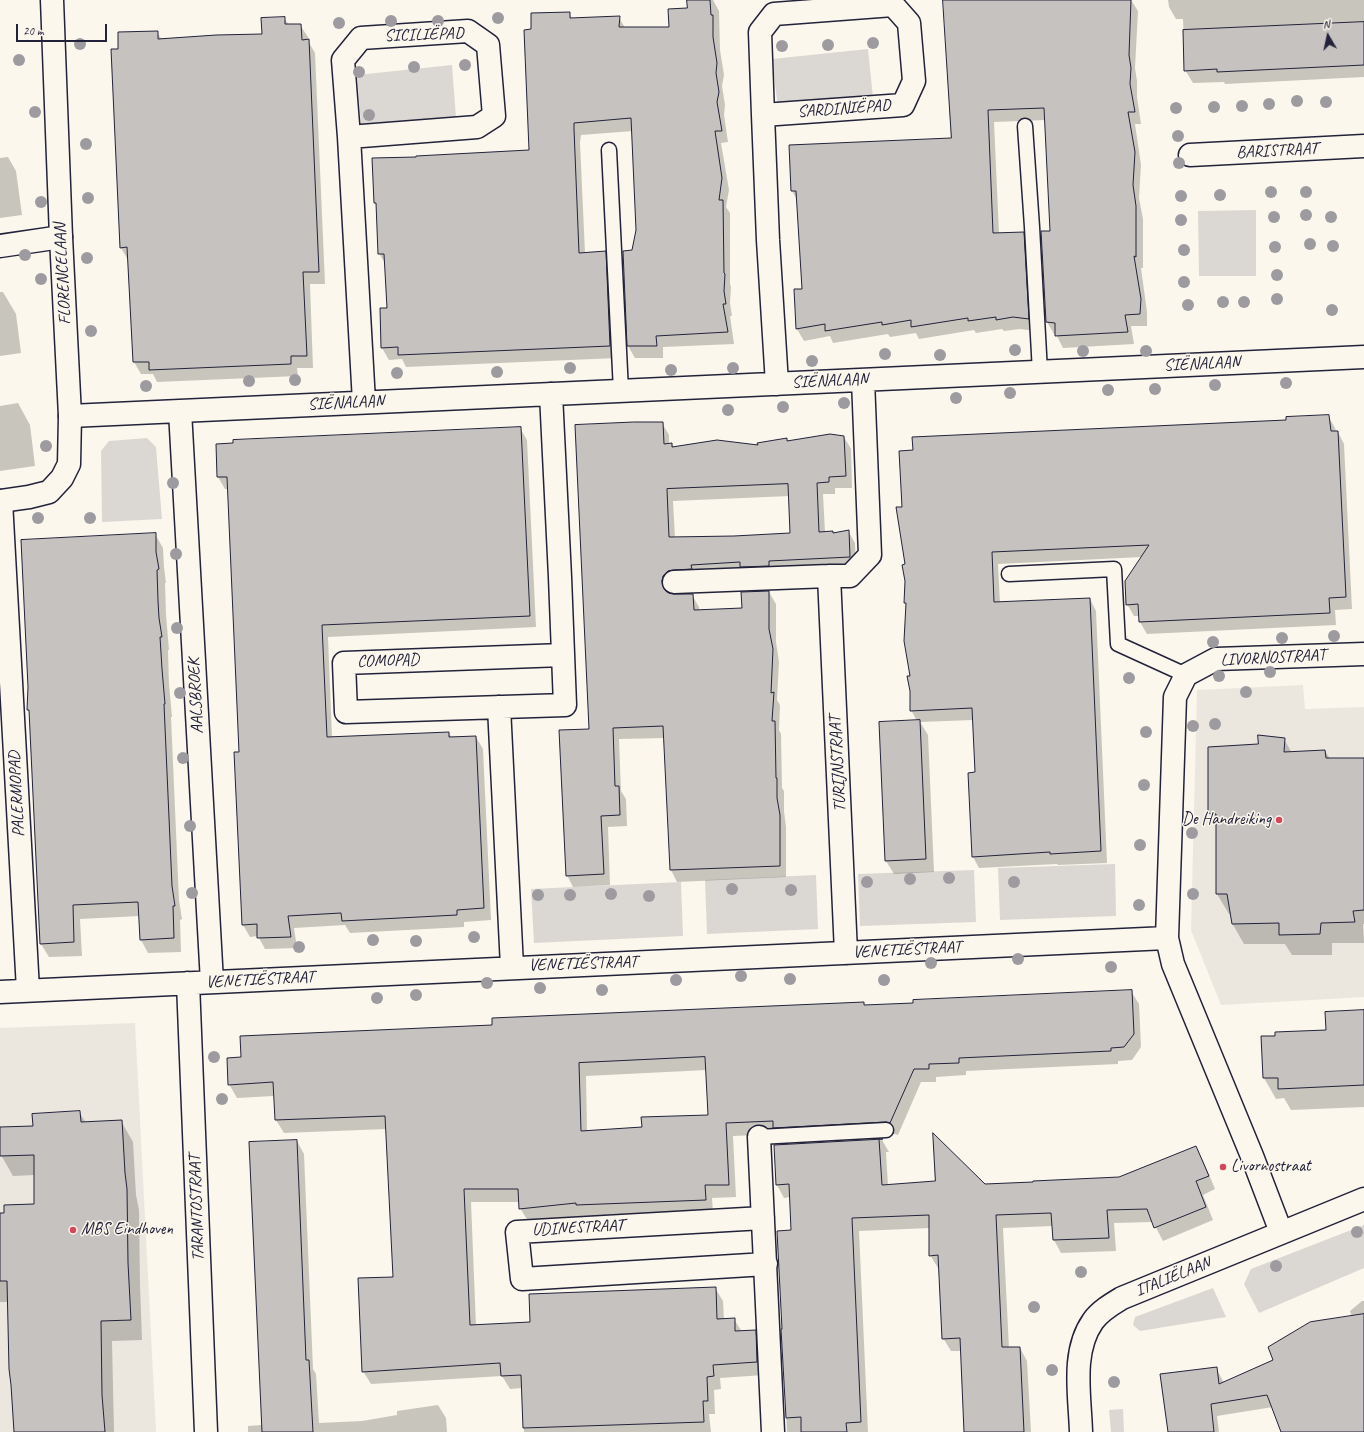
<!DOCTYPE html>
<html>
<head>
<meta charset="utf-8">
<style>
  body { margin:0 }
  #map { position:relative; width:1364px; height:1432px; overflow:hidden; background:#fbf7ec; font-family:Caveat,sans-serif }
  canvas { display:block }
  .north { position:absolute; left:1308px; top:16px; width:40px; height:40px; -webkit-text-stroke:3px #fbf7ec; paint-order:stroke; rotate:351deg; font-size:11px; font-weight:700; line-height:16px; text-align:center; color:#22223b }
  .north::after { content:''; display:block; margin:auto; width:14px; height:18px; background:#22223b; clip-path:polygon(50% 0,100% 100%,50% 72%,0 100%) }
  .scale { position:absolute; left:16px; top:24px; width:91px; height:18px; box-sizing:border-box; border:2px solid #22223b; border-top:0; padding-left:5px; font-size:12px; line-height:14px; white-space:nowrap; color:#22223b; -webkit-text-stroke:3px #fbf7ec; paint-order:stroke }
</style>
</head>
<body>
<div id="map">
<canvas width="1364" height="1432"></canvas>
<div class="north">N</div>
<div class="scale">20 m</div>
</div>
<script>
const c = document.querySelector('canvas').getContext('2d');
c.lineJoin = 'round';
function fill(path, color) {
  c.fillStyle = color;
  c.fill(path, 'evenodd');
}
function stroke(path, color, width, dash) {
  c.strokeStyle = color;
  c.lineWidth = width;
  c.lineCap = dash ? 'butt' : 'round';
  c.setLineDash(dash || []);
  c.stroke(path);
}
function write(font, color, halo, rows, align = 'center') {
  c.font = font + ' Caveat,sans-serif';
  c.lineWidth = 3;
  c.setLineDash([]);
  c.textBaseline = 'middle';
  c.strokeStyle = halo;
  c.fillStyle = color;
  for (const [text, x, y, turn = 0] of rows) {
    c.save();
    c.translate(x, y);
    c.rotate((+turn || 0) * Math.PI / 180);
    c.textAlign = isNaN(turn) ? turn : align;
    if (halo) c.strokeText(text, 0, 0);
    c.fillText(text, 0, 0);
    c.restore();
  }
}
fill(new Path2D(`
  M1303 685 1305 709 1364 707V997L1221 1005 1191 930 1197 690Z
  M135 1023 156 1432H0V1028Z`), '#ebe7df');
fill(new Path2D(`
  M868 49 873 98 778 108 772 59Z
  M452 65 456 118 361 125 357 75Z
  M1256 210V276H1199L1198 211Z
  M147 438 156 447 162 519 102 522 101 451 109 441Z
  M1115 864 1116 916 1000 920 998 868Z
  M974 870 976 922 860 926 858 874Z
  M816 875 818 929 707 934 705 880Z
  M681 882 683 936 534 943 531 889Z
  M1364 1225V1268L1259 1313 1244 1284 1251 1269Z
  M1213 1288 1226 1317 1140 1331 1133 1325 1135 1317Z
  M1123 1409 1124 1432H1111L1109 1410Z`), '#dbd8d3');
fill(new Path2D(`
  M688 0H713L719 11 720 50 724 75 722 86 725 105 724 115 728 142 721 143 729 190 726 207 730 213V284L731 287 730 303 732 316H730L734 344 663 347V358H635L628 346 633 251 637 230 633 131 581 135 580 142 585 253 605 252 612 264 617 358 406 367 402 359 389 360 382 348 388 309 386 265 379 253 377 206 375 202 418 158 530 151 532 30 569 13 572 18 619 17 625 28H670L688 9Z
  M944 0H1131L1138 11 1135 68 1137 81V97L1141 124H1135L1141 165 1139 198 1143 219V268H1141L1147 312V326H1131L1134 344 1063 348 1056 334H1054L1047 322 1051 232 1046 120 994 122 999 233H1023L1030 245 1035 331 1020 329 1004 331 1002 329 976 333 974 330 919 339 916 333 890 337 888 334 833 343 830 336 804 341 797 329 803 290 797 200 792 191 952 139Z
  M1168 0H1364V77L1225 84 1224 82 1193 83 1185 70 1183 19H1176L1169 7Z
  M284 18 289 25H300L308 37V41L315 53 325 284H310L313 368H297L298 376 157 382 153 374H141L134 362 128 260 121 248 120 50 157 32 162 40 263 35Z
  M8 157 16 171 22 215 0 218V158Z
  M0 292H3L16 314 21 353 0 356Z
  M18 403 30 425 35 466 0 471V406Z
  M1328 416 1335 428 1336 432H1338L1344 444 1352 609 1335 610 1336 625 1147 634 1140 622V616H1134L1127 604 1142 557 998 564 1000 603 1090 599 1096 611 1107 863 1058 865 1057 864 979 868 973 857 976 773 973 720 920 722 928 735 934 872 894 874 886 861 917 721 911 710V678L907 604 905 602 906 581 1287 421Z
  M662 423 669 435V445L672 444 674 447H759L786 439 788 442 844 437 851 449 852 488H835V494H823L825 532H833L834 534 848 531 855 543 856 569 670 588 668 594 692 595 699 607V611L743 609 769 592 776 604V642L779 662 777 700 780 705 779 730 781 734 782 788 784 791V811L786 827V877L677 882 671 870 665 738 619 739 621 791 626 799 627 826 608 827 610 885 573 887 567 875 590 730ZM790 496 791 534 675 538 673 501Z
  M520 428 527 440 536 627 328 637 332 738 449 733 452 738 476 737 483 749 491 920 464 922V927L350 933 345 925 294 928 297 948 265 949 258 936 250 937 243 925 240 753 229 489H225L218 477Z
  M155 534 163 548 164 567 166 583H165L166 615 169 650H168L169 684 172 717H171L179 900 182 919 180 920 181 952 148 953 141 940 140 916 80 919 82 956 49 957 41 944 30 714 28 710Z
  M1284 739 1292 753 1325 751 1330 759H1364V924H1363L1364 943H1332V955H1292L1285 944H1244L1232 923 1231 914H1229L1217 894V827L1209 813 1259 745Z
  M1131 991 1139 1004 1141 1047 1132 1060 1118 1061V1064L966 1071V1075L936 1077V1082H921L898 1135 894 1134 782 1141 778 1134 733 1136 736 1197 712 1198 713 1213 584 1218 583 1216 528 1221 520 1208V1202H471L476 1326 531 1323 715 1288 723 1301 724 1320 734 1319 742 1332 755 1331 763 1345 764 1375 720 1378 721 1389 714 1390 715 1414H709L711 1432H524L522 1388 510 1389 502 1376 371 1384 363 1371 394 1278 387 1129 284 1133 276 1120 274 1096 237 1098 229 1084 493 1026 863 1003 865 1006ZM707 1070 709 1116 643 1128 587 1131 586 1076Z
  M1364 1011V1107L1291 1110 1284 1098 1276 1099 1264 1078 1262 1037 1327 1030Z
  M79 1112 86 1123 121 1121 133 1142 136 1195 139 1210 140 1285 142 1340 112 1341 114 1432H15L8 1302H0V1214H5L35 1205V1175L13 1176 1 1155 0 1128 34 1127Z
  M882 1140 889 1152H886L888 1186 985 1185 1119 1178 1196 1147 1203 1160 1215 1189 1203 1195 1213 1220 1163 1241 1153 1222 1114 1223 1116 1251 1061 1253 1054 1240 1053 1226 1003 1228 1009 1348H1020L1027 1361 1031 1432H965L962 1351H951L943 1338 940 1268H938L930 1255V1228L859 1231 868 1432H787L782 1330H783L792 1231 790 1197 784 1198 777 1185 775 1146Z
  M297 1141 304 1154 313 1369 316 1374 319 1423 362 1421 397 1415V1411L438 1405 446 1418 447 1432H248V1426L262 1425Z
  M1362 1301H1364V1432H1282L1273 1407 1217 1416 1219 1432H1169L1216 1368 1224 1383 1274 1360 1352 1317 1350 1311Z`), '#0003');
const building = new Path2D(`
  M687 0H710L711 15H713V37L717 63 716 73 719 92 717 102 722 131H715L722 178 719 200H723L724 273 725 274 724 291 726 304H723L728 332 656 336 657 346H627L623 251 632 250 636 230 631 118 574 123V129L579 253 606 251 610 346 398 355V347L381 348 380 308H387L384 254H378L376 203H374L372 158 416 157V156L529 150 524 30 531 29V13L570 12V18L620 16 619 27H669L668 9 687 8Z
  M943 0H1131L1129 55 1131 68 1130 84 1135 112H1128L1135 152 1133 185 1136 206V257L1134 256 1141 299 1140 314 1125 315 1128 332 1055 336V323L1046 322 1041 231H1050L1044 108 988 110 993 233 1024 232 1029 319 1013 317 996 320V317L968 321V318L911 327V320L882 325V322L825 331V324L796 329 794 289H802L796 191H791L789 145 951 138Z
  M285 17V24H301L302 40 309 39 319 272H303L307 356H291V364L149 370V362H133L127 247 120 248 111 49H118V32L158 31V39L216 35 262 34 261 18Z
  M1364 22V65L1217 72V69L1184 71 1183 30Z
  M1329 415 1331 431H1338L1346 597 1329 598 1330 613 1139 622 1138 604 1126 605 1125 581 1149 545 992 552 994 602 1090 598 1101 851 1050 854V852L972 857 968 773 975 772 972 708 910 711V691L907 676H910L904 641 906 603H904L905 581 902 565 905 564 896 507H902L899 451 913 450 912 437 1286 420V417Z
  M634 422H663L664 444 672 443V447L717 440 758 445 757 443 787 438V441L830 434 844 436 846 476 829 477V482L817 483 819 532 833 531V533L849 530 850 557 769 561V566L740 567V562L691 565 692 569 674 570 668 571 663 576 662 582 664 589 669 593 674 594H693L694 610 742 608 741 592 769 591V629L773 649 771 693 774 692 772 721H775L776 778H777V798L780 815V866L670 870 663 726 613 728 615 786H619L620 815 601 816 604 874 566 876 559 730 589 729 575 425ZM788 484 790 533 734 536 669 537 667 489Z
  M521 427 530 616 322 625 327 737 449 732V737L476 736 484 908 457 910V915L342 921 341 913 288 916 291 937 257 938V924L242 925 234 752H239L227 477H217L216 444 233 443V440Z
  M156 533V552L159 569 157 570 158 601 159 618 162 637H160L162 669 165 704H164L172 886 175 906H173L174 938 140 940 138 902 73 905 74 942 40 944 29 710H27L28 687 21 540Z
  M920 720 926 859 885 861 879 722Z
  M1258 735 1285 738 1284 752 1325 750 1326 758H1364V910L1353 911 1355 922 1321 923 1320 934 1279 935V923L1232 924 1227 894H1216V814L1208 813V747L1258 744Z
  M1132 990 1134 1034 1124 1047 1111 1048V1051L959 1058V1063L929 1064V1069H914L890 1123 886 1122 773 1128V1121L726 1123 729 1185H705L706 1200 576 1205V1203L519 1209 518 1189H464L470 1325 530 1322 529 1294 716 1287 717 1319 735 1318V1331L756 1330 757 1362 713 1365 714 1376 707 1377 708 1401H703L704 1422 523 1428 521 1375 501 1376 500 1363 362 1372 358 1278 393 1277 385 1116 275 1120 273 1082 228 1085 227 1058 241 1057 240 1036 492 1025V1018L864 1002V1005L913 1003V1000ZM705 1057 708 1115 641 1117 642 1127 581 1131 579 1063Z
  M1364 1010V1085L1278 1089V1078H1263L1261 1036H1275V1032L1326 1030 1325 1012Z
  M80 1111 81 1122 122 1120 125 1173 127 1189 128 1263 131 1320 101 1321 102 1395 105 1432H14L11 1385 9 1369 7 1281H0V1213H4V1205L34 1204V1155L0 1156V1127L33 1126 32 1114Z
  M933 1133 985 1184 1033 1182V1181L1119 1177 1196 1146 1209 1176 1196 1181 1206 1207 1154 1228 1147 1209 1107 1210 1109 1238 1053 1240 1051 1213 996 1215 1002 1347H1020L1024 1432H964L960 1338 942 1339 938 1255 929 1256V1215L852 1218 861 1422 846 1423 847 1432H801V1417L786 1418 781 1329H782L777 1231 791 1230 789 1184 776 1185 774 1145 883 1139H879L882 1185 935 1181Z
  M297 1140 306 1360H309L313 1432H262L249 1142Z
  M1364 1314V1432H1281L1267 1395 1211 1404 1214 1432H1168L1160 1374 1217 1367 1219 1384 1273 1360 1268 1347 1310 1322Z`);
fill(building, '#c6c2c0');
stroke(building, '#22223b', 1);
const lane = new Path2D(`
  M1025 126 1032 227 1040 372
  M609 150 621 391
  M1009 574 1114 569 1118 644 1186 675
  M759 1137 886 1130`);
const street = new Path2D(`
  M763 115 760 32 774 14 893 5 909 23 914 81 903 105 763 115 768 240 777 384
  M349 137 343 60 361 38 468 31 488 45 494 116 477 127 349 137 364 402
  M1190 155 1364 146
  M0 246 61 237
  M551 394 560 577 565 705 346 712 344 663 563 655
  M180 411 212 982
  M70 416 1364 357
  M1 501 28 990
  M674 582 829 576
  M499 707 512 967
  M846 953 829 576H850L870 555 863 380
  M188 983 206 1432
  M0 992 1167 938
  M759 1137 773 1432
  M763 1218 517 1232 522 1279 766 1264
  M1281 1232 1252 1156 1173 964 1167 938 1175 697 1186 675 1216 659 1364 654`);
const secondary = new Path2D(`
  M0 501 29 497 49 492 62 478 69 464 70 416 61 237 52 0
  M1081 1432C1080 1396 1071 1352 1093 1321 1100 1311 1112 1304 1122 1298L1364 1199`);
stroke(lane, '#22223b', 17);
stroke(street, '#22223b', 25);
stroke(secondary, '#22223b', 25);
stroke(lane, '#fbf7ec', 14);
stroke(street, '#fbf7ec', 22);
stroke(secondary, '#fbf7ec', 22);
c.fillStyle = '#9d9ba0';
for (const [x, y] of [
  [498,18],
  [391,21],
  [438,21],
  [339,23],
  [873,43],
  [80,44],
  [828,45],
  [782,46],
  [19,60],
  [465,65],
  [414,67],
  [359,72],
  [1297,101],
  [1326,102],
  [1269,104],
  [1242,106],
  [1214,107],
  [1176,108],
  [35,112],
  [369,115],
  [1178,136],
  [86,144],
  [1179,163],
  [1271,192],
  [1306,192],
  [1220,195],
  [1181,196],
  [88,198],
  [41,202],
  [1306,215],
  [1274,217],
  [1331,217],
  [1181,220],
  [1310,244],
  [1333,246],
  [1275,247],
  [1184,250],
  [25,255],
  [87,258],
  [1277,275],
  [41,279],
  [1184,282],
  [1277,299],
  [1223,302],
  [1244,302],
  [1188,305],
  [1332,310],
  [91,331],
  [1015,350],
  [1083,351],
  [1146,351],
  [885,354],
  [940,355],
  [812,361],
  [570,368],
  [733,368],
  [671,370],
  [497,372],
  [397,373],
  [295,380],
  [249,381],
  [1286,383],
  [1215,385],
  [146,386],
  [1155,389],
  [1108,390],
  [1010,393],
  [956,398],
  [844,403],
  [783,407],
  [728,410],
  [46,446],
  [173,483],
  [38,518],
  [90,518],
  [176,554],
  [177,628],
  [1334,636],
  [1282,638],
  [1213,642],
  [1270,672],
  [1219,676],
  [1129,678],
  [1246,692],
  [180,693],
  [1215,724],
  [1193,726],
  [1146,732],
  [183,758],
  [1144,785],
  [190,826],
  [1192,833],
  [1140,845],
  [949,878],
  [910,879],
  [867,882],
  [1014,882],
  [732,889],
  [791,890],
  [192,893],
  [611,894],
  [1193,894],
  [538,895],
  [570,895],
  [649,896],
  [1139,905],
  [474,937],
  [373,940],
  [416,941],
  [299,947],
  [1018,959],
  [931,963],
  [1111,967],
  [741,976],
  [790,979],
  [676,980],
  [884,980],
  [487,983],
  [540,988],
  [602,990],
  [416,995],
  [377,998],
  [214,1057],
  [222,1099],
  [1357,1232],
  [1276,1266],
  [1081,1272],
  [1034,1307],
  [1052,1370],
  [1114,1382]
]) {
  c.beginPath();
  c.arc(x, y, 6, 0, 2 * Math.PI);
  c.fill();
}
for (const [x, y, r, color] of [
  [1279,820,4,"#d1495b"],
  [1223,1167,4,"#d1495b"],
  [73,1230,4,"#d1495b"]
]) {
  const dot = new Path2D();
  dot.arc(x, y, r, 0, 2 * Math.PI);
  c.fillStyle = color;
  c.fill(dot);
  stroke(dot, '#fbf7ec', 1.5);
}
write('17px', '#22223b', '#fbf7ec', [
  ["SICILIËPAD",424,35,-2],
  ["SARDINIËPAD",844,109,-4],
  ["BARISTRAAT",1277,151,-3],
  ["FLORENCELAAN",63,274,-93],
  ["SIËNALAAN",1202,364,-3],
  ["SIËNALAAN",830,381,-3],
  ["SIËNALAAN",346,403,-3],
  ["LIVORNOSTRAAT",1273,658,-3],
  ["COMOPAD",388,661,-2],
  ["AALSBROEK",196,696,-93],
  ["TURIJNSTRAAT",838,764,-93],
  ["PALERMOPAD",17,794,-93],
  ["VENETIËSTRAAT",907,950,-3],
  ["VENETIËSTRAAT",583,964,-2],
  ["VENETIËSTRAAT",260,980,-3],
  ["TARANTOSTRAAT",197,1208,-92],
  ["UDINESTRAAT",578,1228,-3],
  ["ITALIËLAAN",1173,1277,-22]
]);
write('17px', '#22223b', '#fbf7ec', [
  ["De Handreiking",1271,820,"right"],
  ["Livornostraat",1231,1167],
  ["MBS Eindhoven",81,1230]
], 'left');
</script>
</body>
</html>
